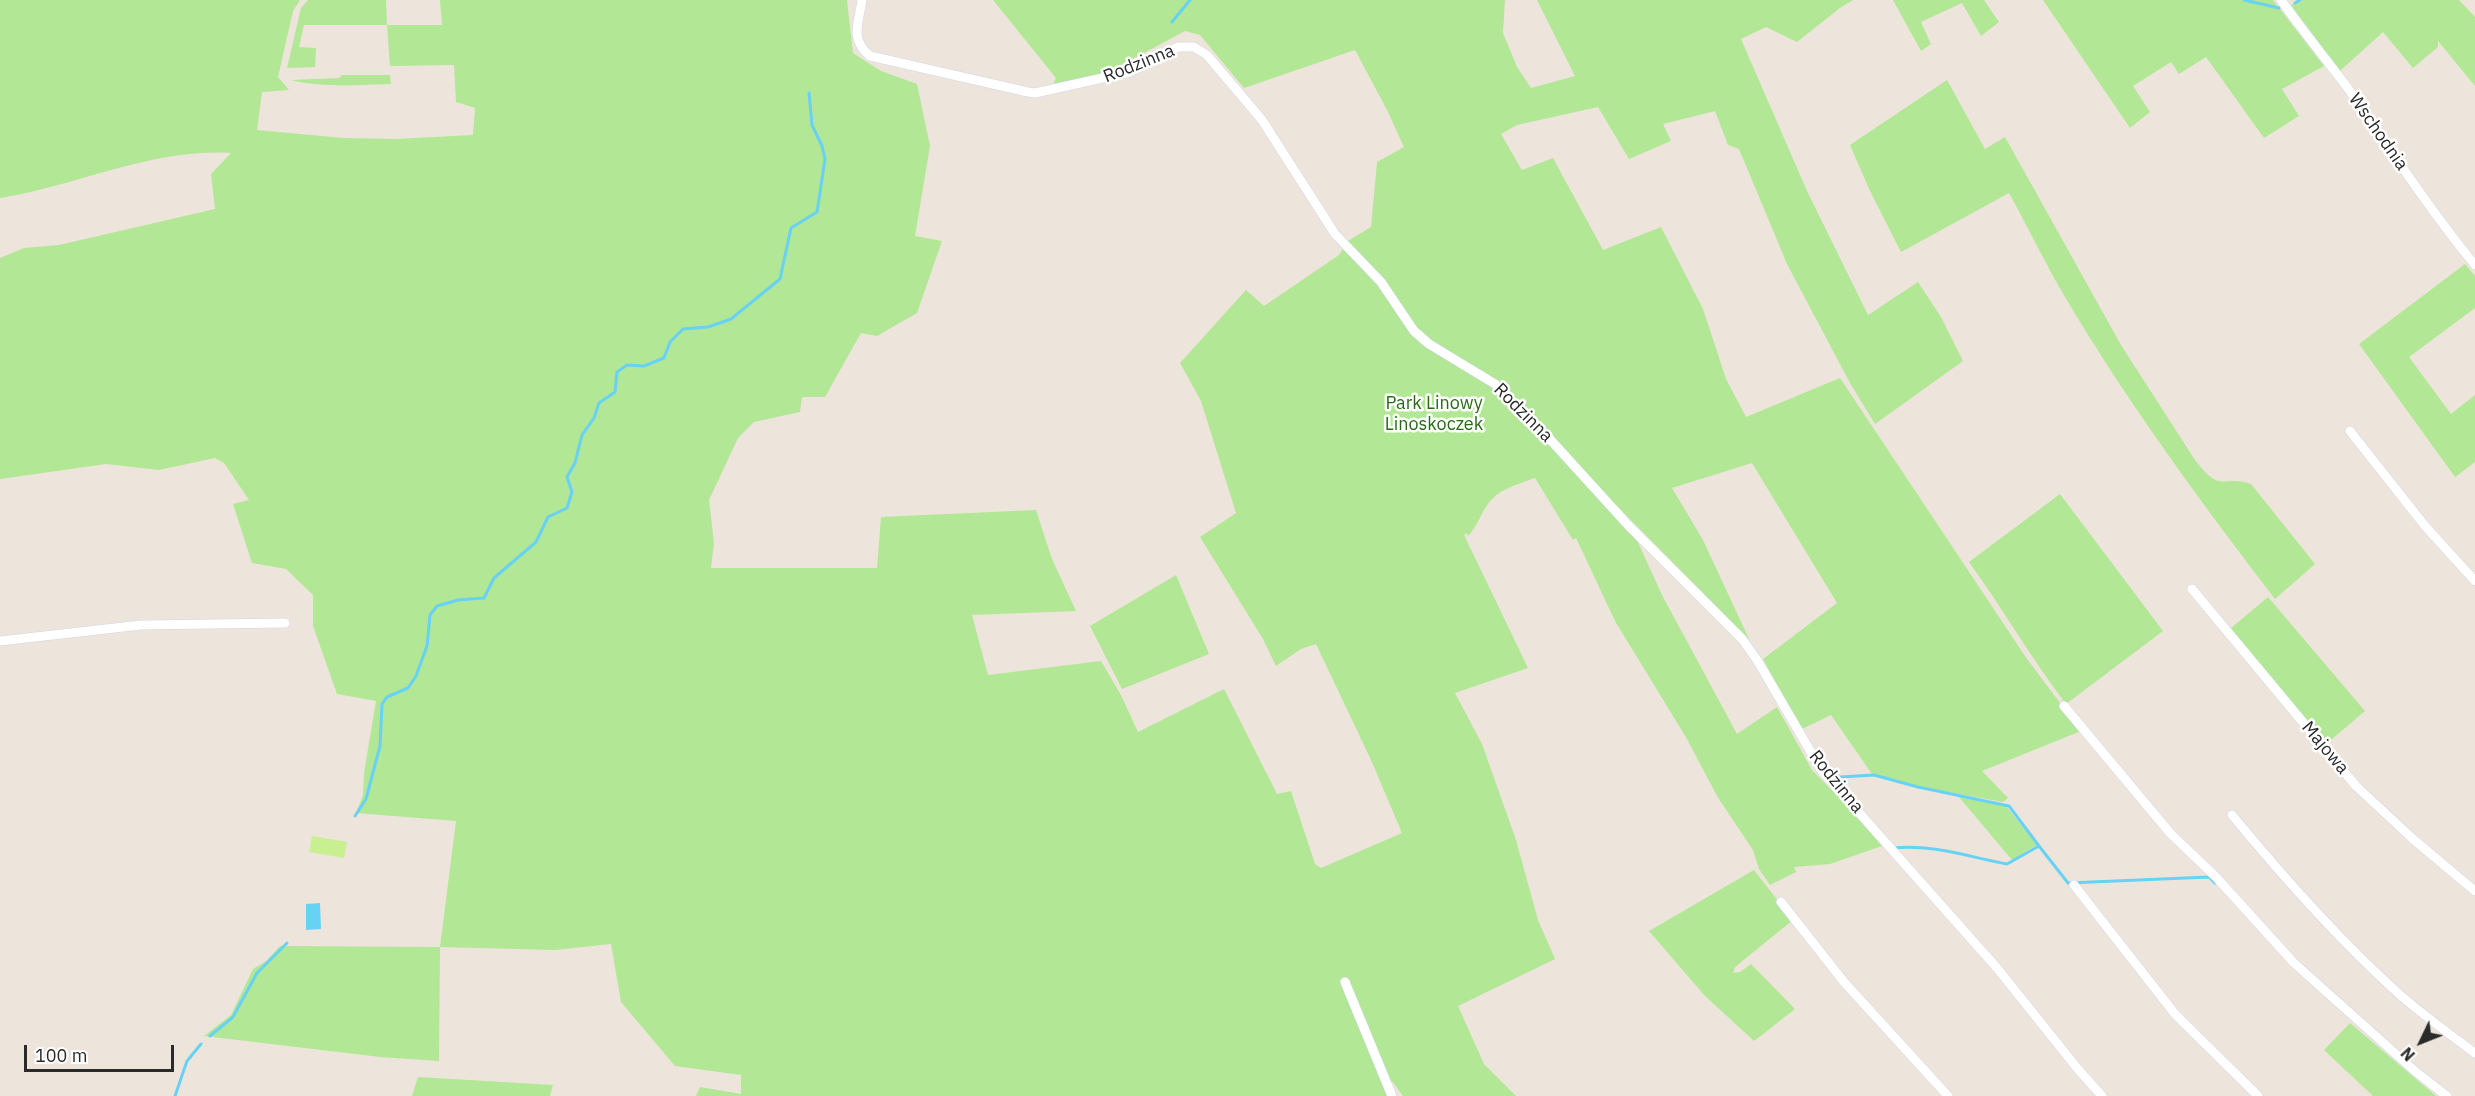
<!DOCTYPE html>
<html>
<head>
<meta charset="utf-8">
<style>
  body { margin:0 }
  #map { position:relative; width:2475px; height:1096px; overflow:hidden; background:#ede5db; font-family:"IBM Plex Sans",sans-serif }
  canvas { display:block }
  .north { position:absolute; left:2391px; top:1012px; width:60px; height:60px; -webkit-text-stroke:4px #fff; paint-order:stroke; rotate:227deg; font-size:16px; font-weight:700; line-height:24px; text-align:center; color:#2a2a2a }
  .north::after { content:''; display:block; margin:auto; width:21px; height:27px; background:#2a2a2a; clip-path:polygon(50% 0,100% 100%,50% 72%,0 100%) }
  .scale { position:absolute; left:24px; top:1045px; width:150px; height:27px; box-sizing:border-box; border:3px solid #2a2a2a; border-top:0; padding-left:8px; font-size:18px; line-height:21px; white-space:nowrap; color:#2a2a2a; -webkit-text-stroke:4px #fff; paint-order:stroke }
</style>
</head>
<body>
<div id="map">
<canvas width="2475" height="1096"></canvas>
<div class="north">N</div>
<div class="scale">100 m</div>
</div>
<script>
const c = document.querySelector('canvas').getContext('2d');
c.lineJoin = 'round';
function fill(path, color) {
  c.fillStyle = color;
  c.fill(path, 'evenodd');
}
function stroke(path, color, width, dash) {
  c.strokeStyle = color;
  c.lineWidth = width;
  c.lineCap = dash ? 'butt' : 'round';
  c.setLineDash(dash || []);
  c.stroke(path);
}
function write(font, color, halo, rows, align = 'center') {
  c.font = font + ' "IBM Plex Sans",sans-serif';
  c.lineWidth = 5;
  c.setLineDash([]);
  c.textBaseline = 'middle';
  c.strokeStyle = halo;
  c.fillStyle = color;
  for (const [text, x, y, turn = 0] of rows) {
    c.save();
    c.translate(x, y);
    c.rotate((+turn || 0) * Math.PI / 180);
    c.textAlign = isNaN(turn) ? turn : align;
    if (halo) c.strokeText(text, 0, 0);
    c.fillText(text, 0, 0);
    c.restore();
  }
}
fill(new Path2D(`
  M0 0H300L293 11 278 77 289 90 262 92 257 130 343 138 396 139 473 135 475 108 456 102 454 65 390 66 387 25H304L299 47 316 48 315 67 287 68 301 8 308 0H386L387 25H442L440 0H847L853 53 881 71 917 84 930 146 915 236 942 241 917 313 877 336 861 333 825 397H802L800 412 754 422 738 438 709 500 714 543 711 568H877L881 517 1036 510 1052 559 1076 611 972 615 988 675 1101 661 1121 695 1138 732 1224 689 1277 794 1291 791 1315 864 1321 868 1402 833 1371 760 1316 644 1301 649 1276 666 1263 639 1200 537 1236 513 1201 401 1180 363 1246 290 1264 306 1339 255 1348 241 1371 227 1377 162 1404 147 1387 110 1355 50 1244 88 1200 35 1185 31 1097 78 1053 85 1056 78 993 0H1505L1503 33 1517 67 1531 88 1575 76 1537 0H1853L1840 8 1797 42 1766 27 1741 39 1807 191 1868 315 1918 282 1941 317 1963 361 1875 424 1850 383 1787 264 1739 149 1728 145 1715 111 1663 124 1671 141 1629 159 1598 107 1517 125 1501 134 1522 170 1553 158 1603 250 1661 227 1703 309 1726 379 1746 417 1840 378 2027 659 2081 731 1982 771 2008 798 2003 802 1915 786 1872 774 1831 715 1802 729 1763 659 1837 603 1752 463 1672 488 1703 540 1749 639 1613 502 1636 538 1662 595 1737 734 1777 707 1812 770 1885 845 1830 864 1794 867 1796 872 1770 885 1759 869 1753 850 1717 796 1687 739 1615 621 1576 538 1573 540 1535 478C1516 485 1497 489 1486 507 1479 517 1477 527 1468 536L1467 533 1464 535 1528 668 1455 693 1482 744 1516 840 1538 920 1555 959 1458 1006 1484 1064 1516 1096H1403L1392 1081 1385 1086 1388 1096H696L700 1087 741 1094V1075L675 1066 621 1002 611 944 555 950 440 947 439 1061 380 1057 204 1036 231 1015 253 969 266 961 280 946 440 947 456 821 356 813 363 795 364 773 376 701 337 694 313 626V595L286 569 252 563 233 504 249 500 224 463 215 458 159 470 106 464 0 479V258L24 248 59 245 215 209 211 174 231 153C152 148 77 186 0 198Z
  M1893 0H1984L1999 22 1981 36 1962 3 1921 22 1931 44 1921 51Z
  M2043 0H2273L2324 66 2282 89 2299 116 2264 138 2206 57 2179 74 2171 62 2133 86 2150 112 2130 128Z
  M2300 0H2459L2475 17V86L2438 41V47L2413 68 2383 32 2340 71 2291 5Z
  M342 75H390L391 84C357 85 324 88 291 80L339 78Z
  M1947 80 1985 149 2005 137 2121 345 2195 460C2222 495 2221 474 2251 484L2315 564 2275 599C2200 501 2128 403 2065 297 2045 263 2028 227 2009 193L1901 252 1870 191 1850 145Z
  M2465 264 2475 276V308L2409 357 2451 414 2475 395V462L2455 477 2359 344Z
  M2060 494 2163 631 2066 704C2031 658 2003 609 1969 562Z
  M1176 575 1209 654 1122 689 1090 626Z
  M2268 597 2365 711 2325 745 2230 629Z
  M1959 797 2006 806 2037 845 2012 860Z
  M1754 870 1793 920 1735 967 1733 973 1740 972 1751 964 1795 1009 1754 1041 1705 996 1649 931Z
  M2350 1023 2436 1096H2373L2324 1050Z
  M418 1077 553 1085 550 1096H412Z`), '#b2e795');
fill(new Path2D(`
  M312 836 347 842 344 858 309 852Z`), '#c8ef90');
fill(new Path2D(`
  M320 903 321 929 306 930V904Z`), '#68d2f5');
stroke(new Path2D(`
  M2244 0 2279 8
  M2295 3 2300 0
  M1172 22 1190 0
  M1840 777 1874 775 1918 787 2009 806 2039 846
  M355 816 366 799 380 746 382 704 387 697 408 688 416 676 427 646 430 615 437 606 458 600 484 598 494 578 536 542 548 517 567 508 572 492 567 477 575 463 582 435 594 418 599 403 615 392 617 372 627 365 644 366 664 358 670 342 683 329 708 327 731 319 780 279 791 228 817 212 825 159 822 146 812 125 809 93
  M1893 848C1933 844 1969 857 2007 864L2039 846 2068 883 2209 877 2215 883
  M210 1036 233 1017 257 973 287 943
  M175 1096 187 1061 201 1044`), '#68d2f5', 3);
const minor = new Path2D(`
  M862 0C859 23 849 38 870 56L1028 92 1035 93 1130 72 1178 47H1194L1207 55 1262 120 1335 234 1381 282 1414 331 1429 344 1495 384 1547 436 1628 525 1742 639 1757 660 1822 771 1997 968 2077 1068 2102 1096
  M2281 0C2302 30 2325 58 2347 87 2389 147 2428 208 2475 265
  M2350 431 2425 526 2475 581
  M2192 589 2356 786 2413 839 2475 891
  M0 641 141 625 285 623
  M2064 706 2170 833 2216 877 2294 963 2416 1072 2447 1096
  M2232 815C2284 878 2338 939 2399 994 2423 1015 2449 1034 2475 1053
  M2074 885 2175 1014 2258 1096
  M1781 902 1844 982 1948 1096
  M1345 982 1392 1096`);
stroke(minor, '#d0d5e4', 10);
stroke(minor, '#fff', 9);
write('18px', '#2a2a2a', '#fff', [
  ["Rodzinna",1139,64,-22],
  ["Wschodnia",2378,132,55],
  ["Rodzinna",1523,413,45],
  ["Majowa",2325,748,50],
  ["Rodzinna",1836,782,51]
]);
write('18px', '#296b16', '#fff', [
  ["Park Linowy",1434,404],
  ["Linoskoczek",1434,425]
]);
</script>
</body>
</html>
